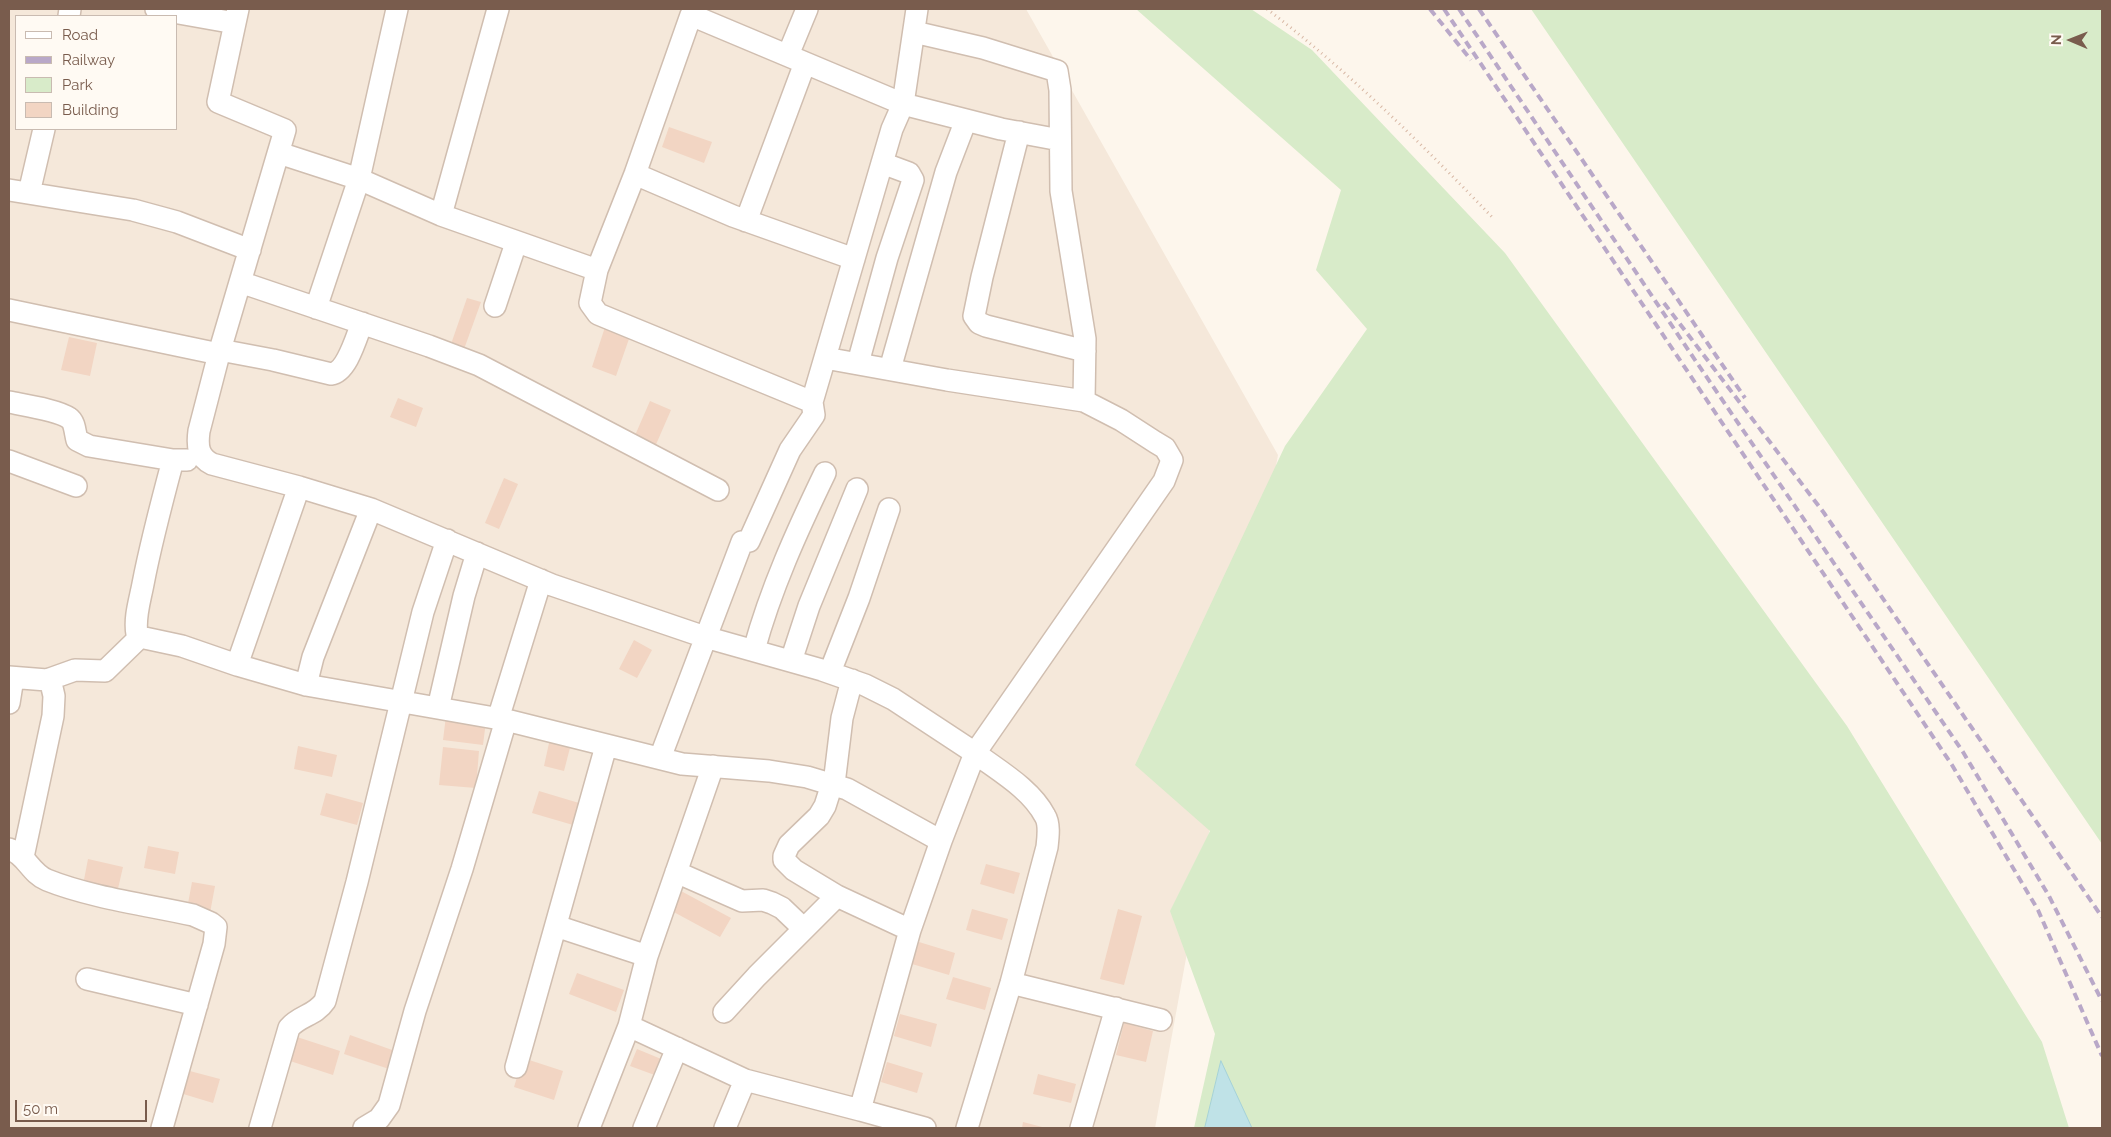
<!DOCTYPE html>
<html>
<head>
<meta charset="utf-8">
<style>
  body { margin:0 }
  #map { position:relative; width:2111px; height:1137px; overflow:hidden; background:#fdf6ec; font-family:Raleway,sans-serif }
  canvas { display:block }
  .frame { position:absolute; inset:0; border:10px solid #795c4d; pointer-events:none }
  .legend { position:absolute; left:15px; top:15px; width:162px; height:115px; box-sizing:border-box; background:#fffaf3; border:1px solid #c9bbb1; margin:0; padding:6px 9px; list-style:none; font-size:15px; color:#795c4d }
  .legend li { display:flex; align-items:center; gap:10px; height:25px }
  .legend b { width:25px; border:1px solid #c9bbb1 }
  .north { position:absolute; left:2046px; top:15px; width:50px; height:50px; -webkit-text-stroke:4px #fffaf3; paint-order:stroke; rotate:271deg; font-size:14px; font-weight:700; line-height:20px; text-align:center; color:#795c4d }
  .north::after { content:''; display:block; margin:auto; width:18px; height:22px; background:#795c4d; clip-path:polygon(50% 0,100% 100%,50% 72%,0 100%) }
  .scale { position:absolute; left:15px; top:1100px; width:132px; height:22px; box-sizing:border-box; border:2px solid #795c4d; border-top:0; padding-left:6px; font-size:15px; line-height:18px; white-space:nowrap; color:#795c4d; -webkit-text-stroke:4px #fffaf3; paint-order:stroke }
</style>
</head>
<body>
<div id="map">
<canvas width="2111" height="1137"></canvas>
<div class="frame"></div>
<ul class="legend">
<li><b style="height:6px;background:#fff"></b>Road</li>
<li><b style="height:6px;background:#b9a8c8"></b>Railway</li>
<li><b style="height:14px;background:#d8ebc9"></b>Park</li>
<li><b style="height:14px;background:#f2d5c3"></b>Building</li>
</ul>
<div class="north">N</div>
<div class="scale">50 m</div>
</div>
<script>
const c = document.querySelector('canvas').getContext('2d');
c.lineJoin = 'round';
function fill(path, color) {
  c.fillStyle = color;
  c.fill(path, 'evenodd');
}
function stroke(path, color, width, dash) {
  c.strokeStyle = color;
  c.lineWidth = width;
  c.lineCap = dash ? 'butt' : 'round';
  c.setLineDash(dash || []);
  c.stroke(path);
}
fill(new Path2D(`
  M9 9H1026L1278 455 1155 1128H9ZM16 16H176V129H16Z`), '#f5e8da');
fill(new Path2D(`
  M1136 9H1251L1312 50 1505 253 1847 726 2042 1042 2069 1128H1194L1215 1034 1170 911 1210 831 1135 765 1285 446 1367 329 1316 270 1341 190Z
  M1531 9H2102V844Z`), '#d8ebc9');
const water = new Path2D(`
  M1221 1061 1252 1128H1205Z`);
fill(water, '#bfe2e7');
stroke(water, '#a5d2d9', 1);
fill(new Path2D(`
  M669 127 712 142 704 163 662 147Z
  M467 298 481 302 463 352 450 347Z
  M605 327 630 336 616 376 592 367Z
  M69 337 97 343 90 376 61 370Z
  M398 398 423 408 416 427 390 417Z
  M650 401 671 410 654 449 633 440Z
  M504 478 518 484 499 529 485 523Z
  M634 640 652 650 637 678 619 669Z
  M446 716 486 721 483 745 443 740Z
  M551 734 572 740 564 771 544 766Z
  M298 746 337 755 332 777 294 769Z
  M443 747 479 751 476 788 439 785Z
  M539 791 579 803 573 825 532 813Z
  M326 793 363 803 357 825 320 815Z
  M148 846 179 852 175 874 144 868Z
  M88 859 123 867 117 893 83 885Z
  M986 864 1020 873 1014 894 980 884Z
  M192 882 215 886 210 913 187 909Z
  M681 891 731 918 720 937 670 910Z
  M972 909 1008 919 1002 940 966 930Z
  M1118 909 1142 916 1124 985 1100 979Z
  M919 942 955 953 949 975 912 964Z
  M577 973 624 990 616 1012 569 994Z
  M953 977 991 988 985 1010 946 999Z
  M900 1014 937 1024 931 1047 894 1036Z
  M1124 1023 1153 1031 1146 1062 1116 1055Z
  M350 1035 395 1051 389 1069 344 1054Z
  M294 1036 340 1051 333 1075 287 1060Z
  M637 1049 666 1061 660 1077 630 1066Z
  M523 1058 563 1071 554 1100 514 1087Z
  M887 1062 923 1073 917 1093 881 1082Z
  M186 1070 220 1079 213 1103 180 1093Z
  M1038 1074 1076 1084 1071 1103 1033 1094Z
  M1023 1122 1046 1128H1022Z`), '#f2d5c3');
const street = new Path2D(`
  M156 9 235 23
  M238 9 218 102 285 130 220 350 199 431C197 446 198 457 212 464L299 487 371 509 552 585 705 637 822 670 865 685 893 699 975 753 941 841 910 930 860 1110 925 1128
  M69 16 70 9
  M914 32 983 48 1057 71 1060 90 1061 191 1085 339 1084 401
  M788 55 807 9
  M1019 132 982 277 974 316 979 323 986 326 1085 351
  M279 153 359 179 441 215 597 270 635 174 691 15 903 104 1001 129 1060 140
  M635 174 733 216 854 259
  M9 190 133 210 177 222 250 250
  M29 193 44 129
  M441 215 498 9
  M746 221 805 63
  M597 270 590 303 598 314 812 402
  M240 282 429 346 479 365 718 490
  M495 306 516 243
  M316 308 359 179 397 9
  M9 310 219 354
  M220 350 273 360 331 374C347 372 356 338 362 323
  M825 358 947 380 1084 401 1121 420 1155 442 1165 448 1172 460 1164 481 975 753C999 771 1031 789 1045 816 1050 824 1048 838 1047 847L1011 983 967 1128
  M858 363 887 258 913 180 909 173 882 163
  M890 369 946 172 966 120
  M9 402C23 405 58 410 69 418 75 422 75 433 77 440L89 446 173 460H187
  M173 460C162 501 151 542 143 584 140 600 134 618 137 634L140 637 182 646 237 665 306 685 506 720 682 764 769 771 807 777 847 789 941 841
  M9 461 76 486
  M754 650C771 588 797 531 825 473
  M791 661 809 606 857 489
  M237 665 299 487
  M830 672 859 598 889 509
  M9 677 47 680 51 683 54 696 53 716 23 857
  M47 680 75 670 105 671 140 637
  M306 685 313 657 371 509
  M9 703 13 678
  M438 708 464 596 477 553
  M498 719 541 580
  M660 758 742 542 749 541 790 450 814 415 812 402 892 129 903 104 917 9
  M713 766 647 956 629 1026 745 1080 860 1110
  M832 784 825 806 819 816 789 845 784 856V860L794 870 837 896 910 930
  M834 784 842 718 852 680
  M9 849C26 854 30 873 47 880 89 897 147 905 193 915L211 923 216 927 214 944 162 1128
  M676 872 742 901 763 900 772 903 782 908 804 929
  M556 926 647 956
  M87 979 197 1005
  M1011 983 1161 1020
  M724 1012 757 976 837 896
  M516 1067 606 746
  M260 1128 289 1028C300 1015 315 1016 325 1001L357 882 423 612 447 540
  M364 1128 379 1119 389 1105 415 1011 462 869 506 720
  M589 1128 629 1026
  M644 1128 677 1048
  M725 1128 745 1080
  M1081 1128 1116 1008`);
stroke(street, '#d0beb0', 24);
stroke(new Path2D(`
  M1267 9C1348 71 1421 143 1492 217`), '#d8b8a5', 3, [1, 4]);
stroke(street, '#fff', 21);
stroke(new Path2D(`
  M1430 9 1471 60
  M1444 9 1952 765 2038 910 2102 1056
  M1459 9 1695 360 1963 752 2049 896 2102 1001
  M1479 9 1745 398
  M1664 303 1824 513 2102 917`), '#b9a8c8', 4, [8, 5]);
</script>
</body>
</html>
